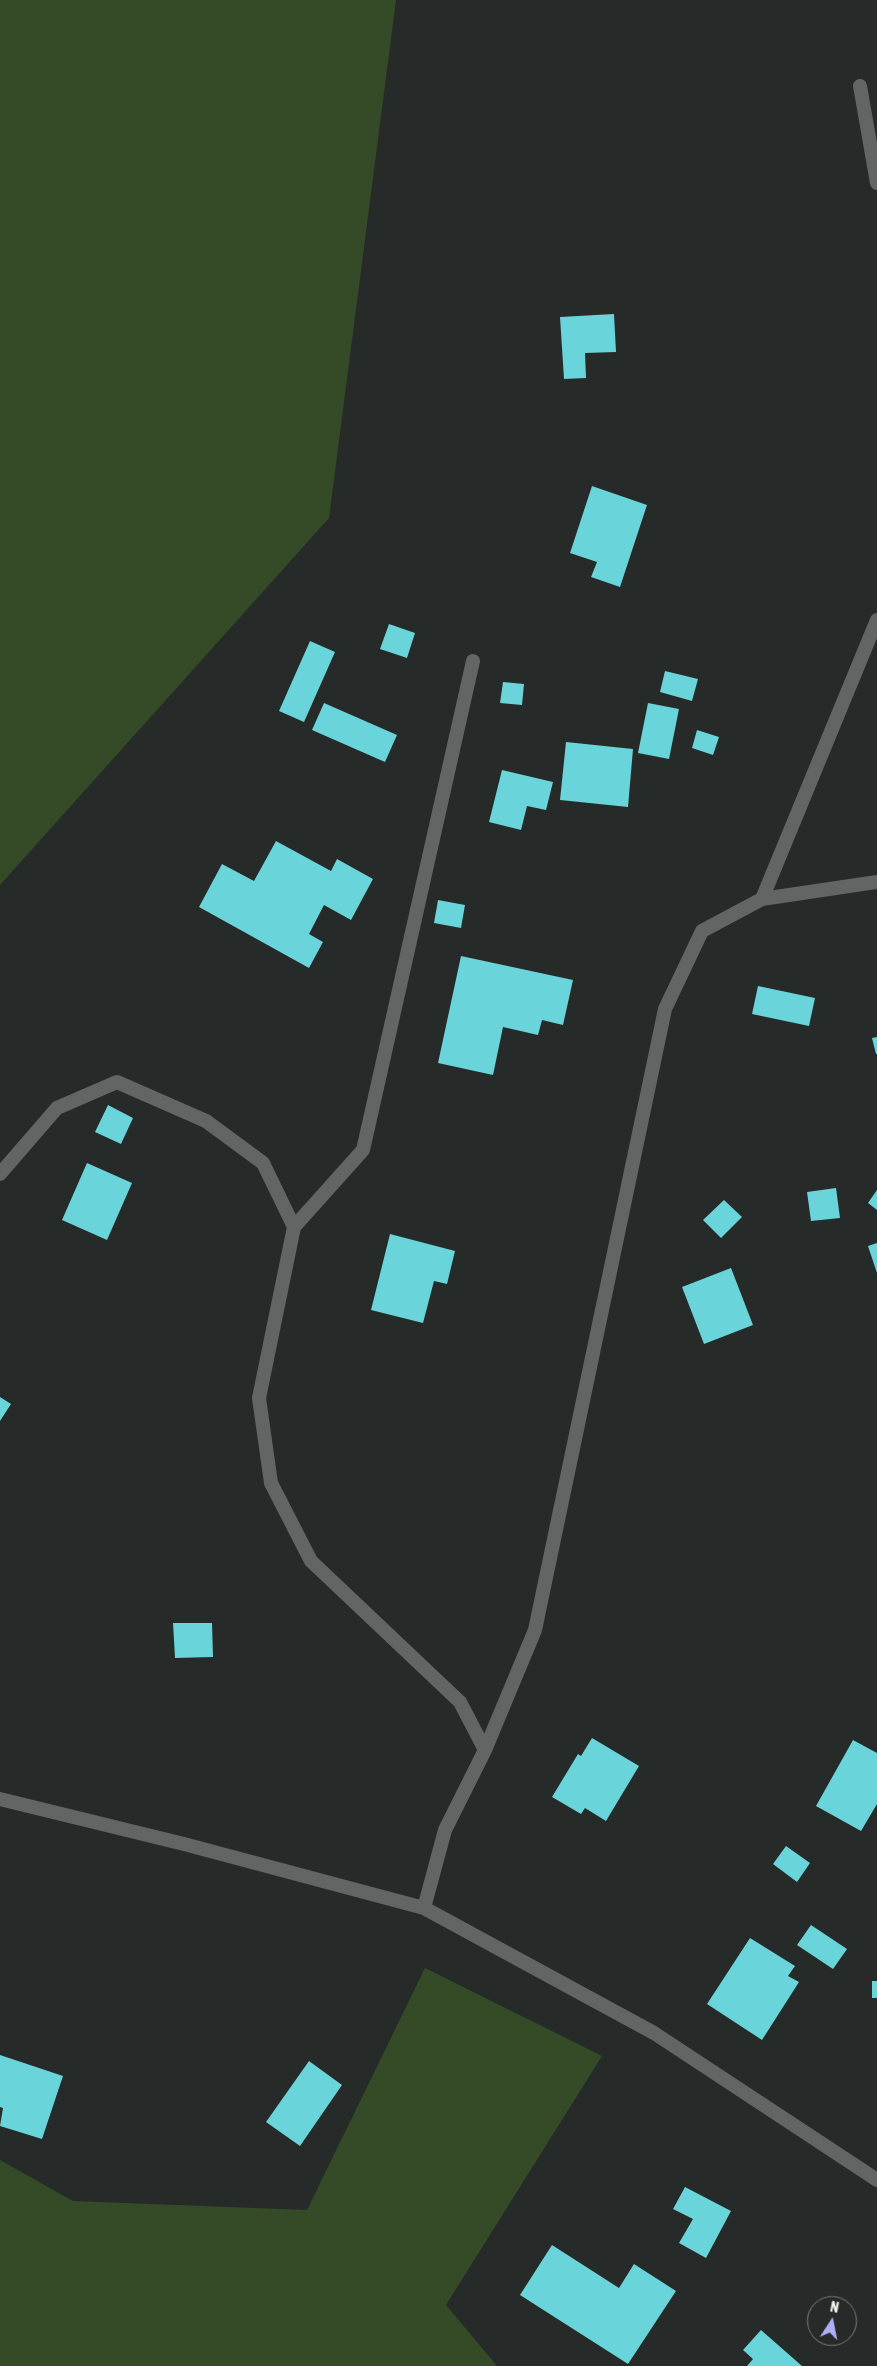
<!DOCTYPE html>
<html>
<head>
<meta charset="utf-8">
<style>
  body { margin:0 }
  #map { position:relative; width:877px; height:2366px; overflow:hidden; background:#262a29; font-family:"Asap Condensed",sans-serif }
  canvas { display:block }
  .north { position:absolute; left:807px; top:2296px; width:50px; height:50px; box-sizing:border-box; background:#262a29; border:1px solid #777b7a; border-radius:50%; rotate:11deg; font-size:14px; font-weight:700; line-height:20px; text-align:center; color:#f1f4f3 }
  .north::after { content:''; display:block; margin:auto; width:18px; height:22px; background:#afaefa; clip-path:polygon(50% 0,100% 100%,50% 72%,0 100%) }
</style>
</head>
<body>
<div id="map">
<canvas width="877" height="2366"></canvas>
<div class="north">N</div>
</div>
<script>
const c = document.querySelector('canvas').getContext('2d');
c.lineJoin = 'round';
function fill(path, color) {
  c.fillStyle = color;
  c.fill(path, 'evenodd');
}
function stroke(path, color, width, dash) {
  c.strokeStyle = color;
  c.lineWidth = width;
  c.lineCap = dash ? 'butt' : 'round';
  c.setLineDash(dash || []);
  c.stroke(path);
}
fill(new Path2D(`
  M0 0H396L329 518 0 885Z
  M425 1968 602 2056 446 2305 497 2366H0V2160L73 2201 307 2210Z`), '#354b28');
fill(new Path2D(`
  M614 314 616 352 585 353 586 378 564 379 560 317Z
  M592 486 647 505 620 587 591 577 597 562 570 553Z
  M389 624 415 633 407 658 380 649Z
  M310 641 335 652 304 722 279 711Z
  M665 671 698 679 692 701 660 692Z
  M503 682 524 684 522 705 500 703Z
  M324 703 397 735 385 762 312 730Z
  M648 703 679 709 669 759 638 753Z
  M697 730 719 737 713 755 692 748Z
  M566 742 633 749 628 807 560 800Z
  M502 770 553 782 546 810 527 806 521 830 489 822Z
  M276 841 331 871 337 859 373 879 351 920 324 905 309 934 323 942 309 968 199 907 222 864 254 881Z
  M438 900 465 905 461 928 434 923Z
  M461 956 573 980 563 1025 542 1020 538 1035 503 1027 493 1075 438 1063Z
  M758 986 815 998 809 1026 752 1014Z
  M877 1037V1054H876L872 1038Z
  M108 1105 133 1118 121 1144 95 1132Z
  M87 1163 132 1183 107 1240 62 1220Z
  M836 1188 840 1218 811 1221 807 1192Z
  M877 1190V1210L868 1203Z
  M724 1200 742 1217 721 1238 703 1220Z
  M390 1234 455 1251 447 1284 434 1281 423 1323 371 1310Z
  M877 1243V1273L868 1246Z
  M731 1268 753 1325 704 1344 682 1287Z
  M0 1397 11 1404 0 1421Z
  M173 1623H212L213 1657 175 1658Z
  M592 1738 639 1766 606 1821 585 1808 581 1814 552 1797 578 1754 581 1756Z
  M853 1740 877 1753V1804L861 1831 816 1806Z
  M786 1846 810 1863 797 1882 773 1864Z
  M811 1925 847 1949 833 1969 797 1945Z
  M750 1938 795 1966 788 1976 799 1982 762 2040 707 2004Z
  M872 1981H877V1998H872Z
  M0 2055 63 2076 42 2139 0 2126 3 2108 0 2107Z
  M309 2061 342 2085 300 2146 266 2122Z
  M685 2187 731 2211 706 2258 679 2243 693 2219 673 2209Z
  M552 2245 619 2288 634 2264 676 2291 628 2364 520 2295Z
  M761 2330 802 2366H747L753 2359 743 2350Z`), '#69d4d9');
stroke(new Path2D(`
  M860 86 877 183
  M473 661 363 1150 294 1227 259 1398 271 1483 311 1561 460 1702 485 1750
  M762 899 877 882
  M0 1174 57 1108 117 1082 206 1121 263 1163 294 1227
  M0 1799 184 1844 424 1908 654 2033 877 2180
  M424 1908 445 1830 485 1750 535 1630 665 1009 702 931 762 899 877 620`), '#616665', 14);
</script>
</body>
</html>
